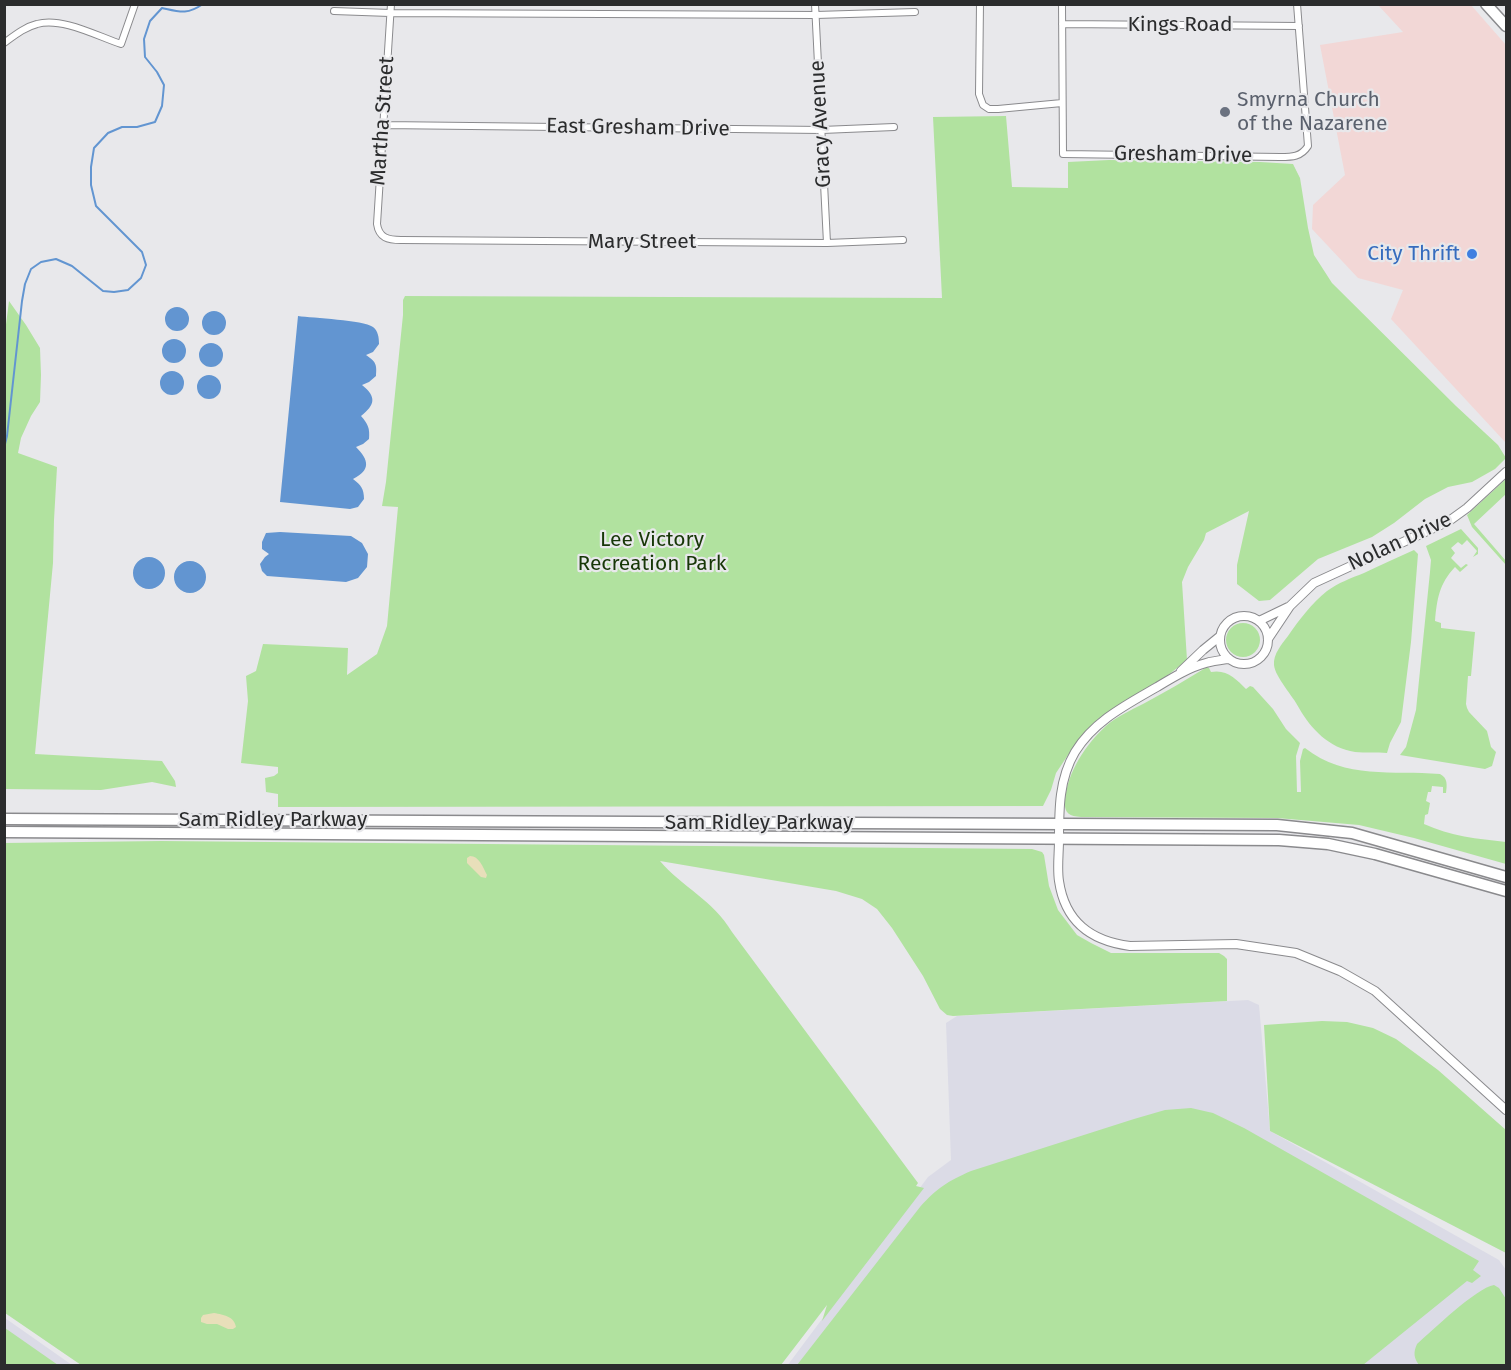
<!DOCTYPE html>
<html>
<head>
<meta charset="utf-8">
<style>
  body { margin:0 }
  #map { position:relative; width:1511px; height:1370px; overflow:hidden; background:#e8e8eb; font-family:"Fira Sans",sans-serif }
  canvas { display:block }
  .frame { position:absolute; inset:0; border:6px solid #2b2c2d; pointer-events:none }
</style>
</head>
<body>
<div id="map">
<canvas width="1511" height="1370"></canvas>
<div class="frame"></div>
</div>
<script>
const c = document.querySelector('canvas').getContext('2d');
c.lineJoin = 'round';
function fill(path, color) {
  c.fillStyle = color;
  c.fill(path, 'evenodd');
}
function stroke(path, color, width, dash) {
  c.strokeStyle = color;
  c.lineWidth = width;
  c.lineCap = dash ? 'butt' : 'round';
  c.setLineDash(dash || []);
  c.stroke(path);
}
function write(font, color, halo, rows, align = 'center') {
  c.font = font + ' "Fira Sans",sans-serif';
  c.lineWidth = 4.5;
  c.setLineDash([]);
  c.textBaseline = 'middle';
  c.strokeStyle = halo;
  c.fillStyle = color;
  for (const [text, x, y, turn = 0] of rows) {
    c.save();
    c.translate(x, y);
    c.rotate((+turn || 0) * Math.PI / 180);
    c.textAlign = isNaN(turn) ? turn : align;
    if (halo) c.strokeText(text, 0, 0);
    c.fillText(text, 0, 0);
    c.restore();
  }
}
fill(new Path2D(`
  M1378 5H1471L1506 45V443L1391 319 1403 290 1358 278 1312 229 1313 205 1345 175 1320 45 1403 32Z`), '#f2d7d6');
fill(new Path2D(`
  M1248 1000 1259 1005 1270 1131 1499 1260 1506 1270V1365L787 1366 928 1177 951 1160 946 1023 957 1016Z
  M5 1318 72 1365H5Z`), '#dbdbe6');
fill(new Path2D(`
  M1006 116 1012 187 1068 188V162L1109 160 1260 162 1293 164 1300 178 1308 228 1314 255 1332 283 1456 406 1498 445 1506 458 1495 469 1472 482 1448 487 1425 499 1394 523 1372 537 1318 559 1270 600 1259 601 1237 584V565L1249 511 1206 533 1204 540 1188 567 1182 582 1187 660 1167 676 1144 691 1098 719 1072 749 1056 773 1051 790 1043 806 278 807V794L266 792 265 778 274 776 278 773V767L241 763 248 701 246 676 256 671 263 644 348 648 347 675 377 654 387 626 398 507 382 506 386 482 403 315V300L405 296 942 298 933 117Z
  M9 301 26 325 40 348 41 375 40 402 31 416 21 438 18 453 57 467 54 520 53 563 35 754 162 761 175 781 176 787 152 782 101 790 5 789 4 340Z
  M1506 479V494L1474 524 1506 561V565L1472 527 1467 515Z
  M1461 529 1478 548V554L1473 557 1477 551 1467 540 1462 545 1458 542 1451 548 1455 553 1451 558 1461 568 1466 564 1468 565 1460 572 1455 567C1439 584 1437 599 1435 621L1441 623V628L1475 632 1471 676H1468L1466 704 1467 708 1469 712 1487 731 1491 747 1496 752 1492 766 1485 769 1400 755 1406 747 1416 710 1430 572 1431 560 1426 546Z
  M1414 550 1418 554 1411 642 1401 722 1390 743 1387 753C1377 752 1365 753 1355 752 1329 748 1311 729 1299 708 1293 696 1275 677 1274 665 1273 654 1282 644 1288 636 1299 620 1311 604 1327 591 1338 583 1351 578 1364 573 1380 565 1397 558 1414 550Z
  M1226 640a17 17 0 1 1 34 0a17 17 0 1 1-34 0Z
  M1207 667 1209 668 1211 672C1227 669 1236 679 1246 689L1250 686 1253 687 1273 709 1286 729 1300 743 1296 756 1297 792H1301L1300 761 1303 749 1305 748C1346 780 1392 770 1440 774 1448 778 1447 785 1446 793H1443V787L1432 786 1431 792H1428L1426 801 1430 803 1428 814 1425 815 1424 824C1450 836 1478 839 1506 842V864L1414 838 1359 825 1277 818 1081 817C1070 816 1064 814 1065 801 1067 772 1086 744 1107 725 1118 716 1131 710 1143 704 1165 692 1186 680 1207 667Z
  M161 841 1032 849 1042 852 1044 855 1049 886 1058 910 1077 935 1091 943 1111 953H1219L1224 956 1227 959V1001L953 1016 947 1015 940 1009 923 976 892 928 877 909 862 899 836 891 660 861C682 887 713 900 732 932L918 1183 916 1186 924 1188 822 1321 827 1305 781 1365H81L5 1313 4 843Z
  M1322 1021 1347 1022 1373 1028 1396 1039 1438 1070 1506 1130V1253L1270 1131 1264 1025Z
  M1191 1108 1213 1113 1244 1128 1479 1261 1473 1270 1481 1276 1472 1283 1467 1281 1363 1365H797L920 1207C937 1188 948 1181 971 1171L1134 1119 1165 1110Z
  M1494 1285 1499 1288 1506 1299V1365H1419C1414 1358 1413 1353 1417 1344 1432 1331 1476 1288 1494 1285Z
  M4 1328H5L58 1365H5Z`), '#b1e29f');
fill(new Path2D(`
  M470 856C479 856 483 867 487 875L486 878 481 877 467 863V858Z
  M214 1313C224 1315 234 1316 236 1327L233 1329H228L217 1324H207L201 1322V1318L203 1315Z`), '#e8dfba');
fill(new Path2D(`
  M165 319a12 12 0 1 1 24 0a12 12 0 1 1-24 0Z
  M202 323a12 12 0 1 1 24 0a12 12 0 1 1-24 0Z
  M298 316C313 318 363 320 373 327 378 331 379 337 379 344L373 352 366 355C376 362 377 364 376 376L369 382 362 385C377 397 375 405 361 416 368 424 370 428 369 439L363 444 356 447C369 460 371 470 353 479 361 485 364 489 364 499L358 507 350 509 280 502Z
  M162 351a12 12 0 1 1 24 0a12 12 0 1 1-24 0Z
  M199 355a12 12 0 1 1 24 0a12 12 0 1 1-24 0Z
  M160 383a12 12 0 1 1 24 0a12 12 0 1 1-24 0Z
  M197 387a12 12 0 1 1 24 0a12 12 0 1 1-24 0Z
  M280 532 351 536 362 543 368 554 367 567 358 578 346 582 267 576 262 571 260 564 265 557 269 554 262 549V542L266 533Z
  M133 573a16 16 0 1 1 32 0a16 16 0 1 1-32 0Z
  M174 577a16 16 0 1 1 32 0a16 16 0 1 1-32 0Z`), '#6295d1');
stroke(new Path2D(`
  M4 448 7 436 22 301 25 284 31 269 41 262 56 259 72 266 103 291 114 292 128 290 141 278 146 265 142 252 96 206 91 185V167L94 148 108 133 122 127H137L155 122 162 106 164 85 157 72 145 57 144 39 150 21 162 8C180 12 187 15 203 4`), '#6295d1', 2);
const minor = new Path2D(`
  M391 4 377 224C379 238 388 240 401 240L827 243 903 240
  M815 4 827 243
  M980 4 979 94 983 105 989 109H998L1062 103
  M1062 4 1063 154 1280 157C1292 157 1301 157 1308 146L1297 4
  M334 11 390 13 816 15 915 12
  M1062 24 1299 26
  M4 43C15 35 25 27 37 24 62 17 97 36 121 44L135 4
  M383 125 822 130 894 127`);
const tertiary = new Path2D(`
  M1220 640a24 24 0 1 1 48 0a24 24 0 1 1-48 0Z
  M1259 621 1288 607
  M1268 639 1290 606 1314 583 1449 521 1467 508 1506 472
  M1228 659C1221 660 1213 661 1206 663 1188 668 1172 678 1157 687 1126 705 1094 721 1075 752 1059 779 1059 809 1059 840 1059 854 1057 868 1059 881 1065 922 1091 941 1130 946L1236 944 1296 953 1340 971 1375 991 1506 1110
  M1181 671 1203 650 1219 637`);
const primary = new Path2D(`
  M1486 4 1506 26
  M4 819 1277 825 1352 833 1506 877
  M4 832 1279 840 1328 844 1375 854 1506 891`);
stroke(minor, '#8a8a8d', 8);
stroke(tertiary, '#8a8a8d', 10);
stroke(primary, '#8a8a8d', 13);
stroke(minor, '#fff', 6);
stroke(tertiary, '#fff', 8);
stroke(primary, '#fff', 10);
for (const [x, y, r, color] of [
  [1225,112,6,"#6b7280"],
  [1472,254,6,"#3f7fe0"]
]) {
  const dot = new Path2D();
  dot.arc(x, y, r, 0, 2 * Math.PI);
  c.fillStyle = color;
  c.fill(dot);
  stroke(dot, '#e8e8eb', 2);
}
write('21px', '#2b2c2d', '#e8e8eb', [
  ["Kings Road",1180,25],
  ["Martha Street",383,121,-86],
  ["Gracy Avenue",821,124,-93],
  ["East Gresham Drive",638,128,1],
  ["Gresham Drive",1183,155,1],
  ["Mary Street",642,242],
  ["Nolan Drive",1400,542,-25],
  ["Sam Ridley Parkway",273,820],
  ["Sam Ridley Parkway",759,823]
]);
write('21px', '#5b616d', '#e8e8eb', [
  ["Smyrna Church",1237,100],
  ["of the Nazarene",1237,124]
], 'left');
write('21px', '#366cbe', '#e8e8eb', [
  ["City Thrift",1460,254]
], 'right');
write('21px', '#173707', '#e8e8eb', [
  ["Lee Victory",652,540],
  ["Recreation Park",652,564]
]);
</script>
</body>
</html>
